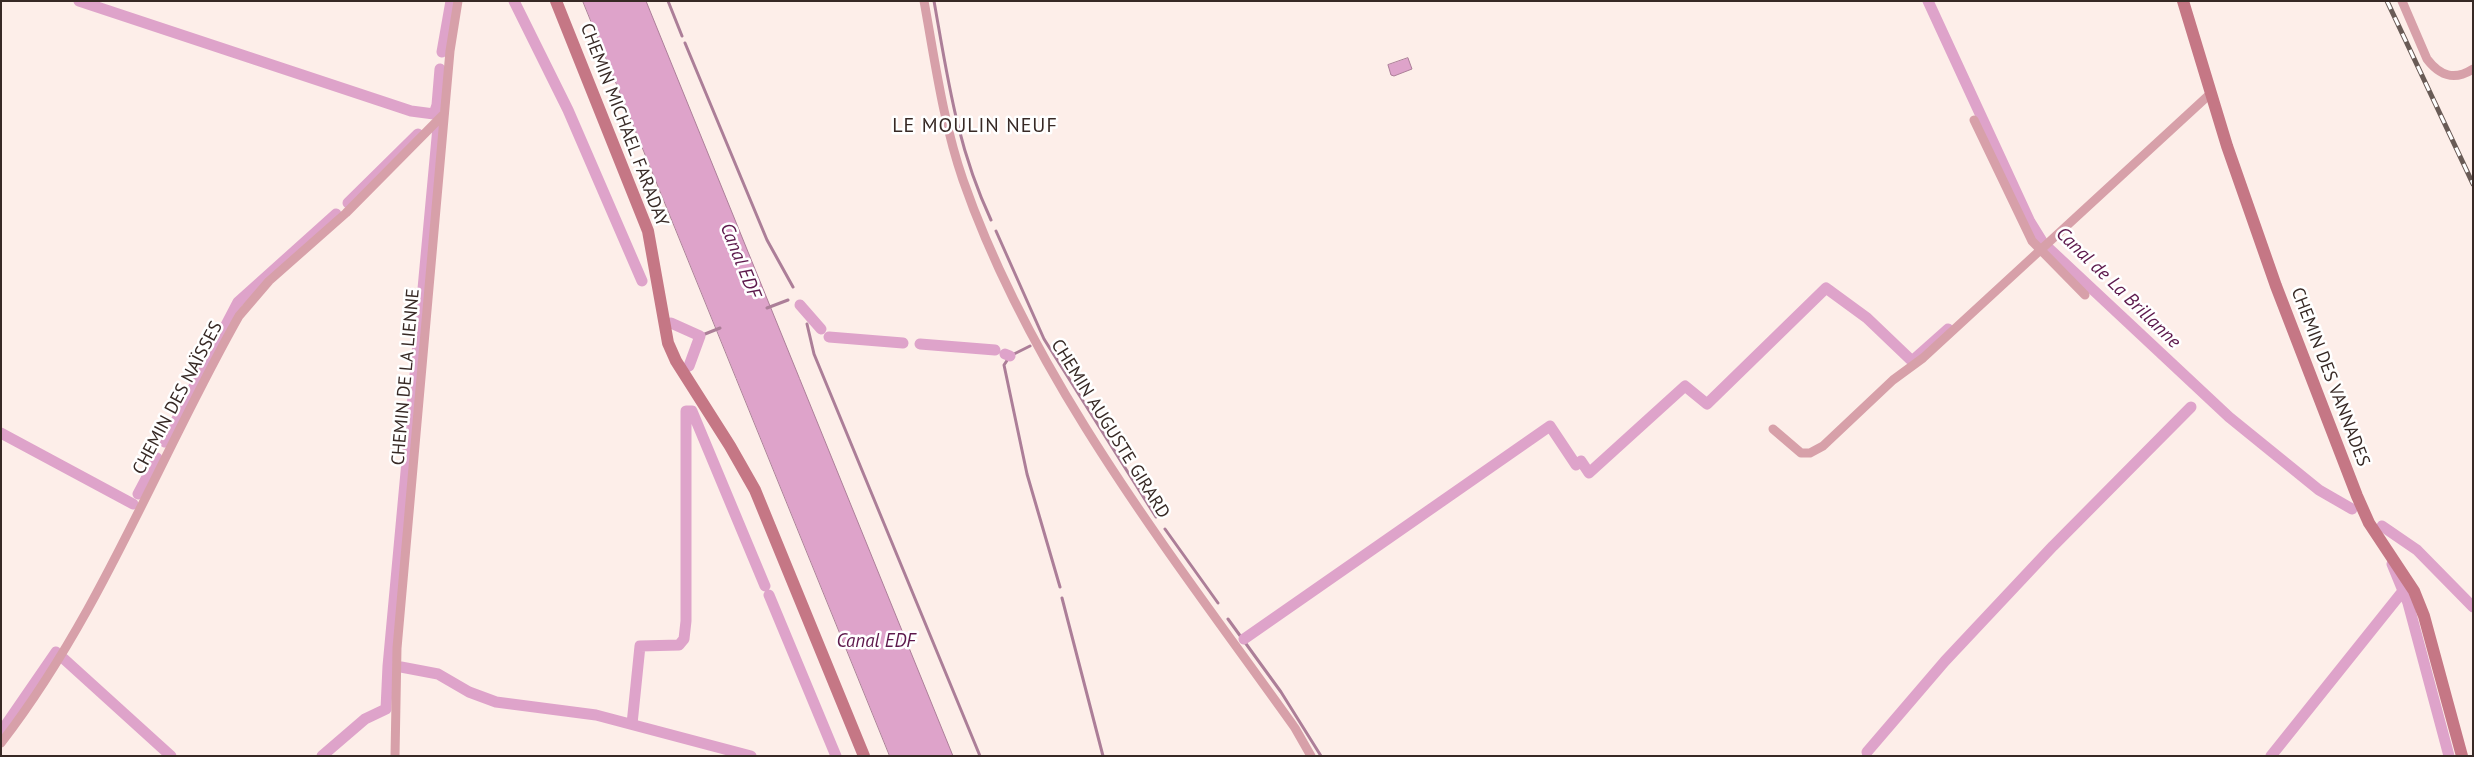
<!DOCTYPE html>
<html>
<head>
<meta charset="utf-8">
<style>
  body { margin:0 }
  #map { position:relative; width:2474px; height:757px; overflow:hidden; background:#fdeee9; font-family:"PT Sans",sans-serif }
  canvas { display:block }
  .frame { position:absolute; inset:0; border:2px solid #372925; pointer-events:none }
</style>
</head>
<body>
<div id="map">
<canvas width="2474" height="757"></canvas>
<div class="frame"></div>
</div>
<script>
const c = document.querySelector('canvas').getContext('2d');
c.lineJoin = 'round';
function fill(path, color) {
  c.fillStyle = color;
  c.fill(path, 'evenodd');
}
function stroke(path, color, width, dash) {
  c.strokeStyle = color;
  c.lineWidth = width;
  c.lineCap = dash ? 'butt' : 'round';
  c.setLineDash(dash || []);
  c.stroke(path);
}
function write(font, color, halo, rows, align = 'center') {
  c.font = font + ' "PT Sans",sans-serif';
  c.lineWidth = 5;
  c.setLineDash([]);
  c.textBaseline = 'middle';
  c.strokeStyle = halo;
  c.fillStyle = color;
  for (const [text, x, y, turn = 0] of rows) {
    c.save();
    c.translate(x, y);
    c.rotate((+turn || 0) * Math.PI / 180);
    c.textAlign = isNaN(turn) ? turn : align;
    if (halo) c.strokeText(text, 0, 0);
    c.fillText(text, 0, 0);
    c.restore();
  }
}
const water = new Path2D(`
  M583 1H646L953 756H890Z
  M1408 58 1412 69 1394 76 1391 75 1388 65Z`);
fill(water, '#dea3ca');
stroke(water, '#ac7e98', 1);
stroke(new Path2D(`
  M668 1 682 36
  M934 1C948 80 957 147 991 220
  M685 43 767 240 793 287
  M996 231 1044 339 1156 517
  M767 308 788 300
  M807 324 814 354 980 756
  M700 336 720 328
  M1030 346 1010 356 1004 365 1027 474 1060 587
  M1165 529 1218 603
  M1062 598 1103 756
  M1228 619 1281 692 1321 756`), '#ac7e98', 3);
stroke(new Path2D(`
  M79 1 411 111 434 114 437 105 440 69
  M514 1 568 110 642 281
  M1928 1 2030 222 2043 243 2229 417 2319 490 2352 509
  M442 52 451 1
  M348 203 418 134
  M800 305 821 329
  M671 323 700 336 689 366
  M829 337 903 343
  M920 344 995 350
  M1005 354 1010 356
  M1 433 133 504
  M165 442 238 302 336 214
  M1581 461 1589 473 1685 386 1707 404 1826 288 1867 318 1912 361 1948 329
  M138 494 157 458
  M2382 526 2417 550 2473 607
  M2392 564 2408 603 2449 756
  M769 595 836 756
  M1244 639 1550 426 1576 465
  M64 659 171 756
  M401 667 438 674 469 692 496 702 596 715 751 756
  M632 724 640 646 679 645 684 639 686 621V411H692L765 586
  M1 732 56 652
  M1867 752 1945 661 2053 546 2191 407
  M322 756 365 719 386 709 388 666 438 127
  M2271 756 2403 591`), '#dea3ca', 11);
stroke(new Path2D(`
  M924 1C935 61 943 122 963 180 1033 381 1173 557 1295 728L1311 756
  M2402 1 2427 59C2440 76 2454 81 2473 69
  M1974 120 2032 241 2085 295
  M1773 429 1801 453H1810L1823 446 1893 380 1923 358 2210 94
  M1 743C101 614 159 457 239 316L269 281 346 213 444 114
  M395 756 397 648 450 51 458 1`), '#d7a0a9', 9);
stroke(new Path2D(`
  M556 1 648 231 668 343 676 361 730 446 755 490 864 756
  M2183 1 2227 146 2276 286 2357 496 2369 523 2414 591 2424 616 2462 756`), '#c57785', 12);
const rail = new Path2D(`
  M2387 1 2473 184`);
stroke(rail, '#695b56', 5);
stroke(rail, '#fff', 3, [9]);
write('18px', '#372925', '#fff', [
  ["CHEMIN MICHAEL FARADAY",624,125,69],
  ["CHEMIN DE LA LIENNE",406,377,-85],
  ["CHEMIN DES VANNADES",2330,377,69],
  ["CHEMIN DES NAÏSSES",178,398,-62],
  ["CHEMIN AUGUSTE GIRARD",1110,429,58]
]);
write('italic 19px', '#5d194c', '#fff', [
  ["Canal EDF",740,261,68],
  ["Canal de La Brillanne",2118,288,44],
  ["Canal EDF",876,642]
]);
c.letterSpacing = '1px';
write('20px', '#372925', '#fff', [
  ["LE MOULIN NEUF",975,126]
]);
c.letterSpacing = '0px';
</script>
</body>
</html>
